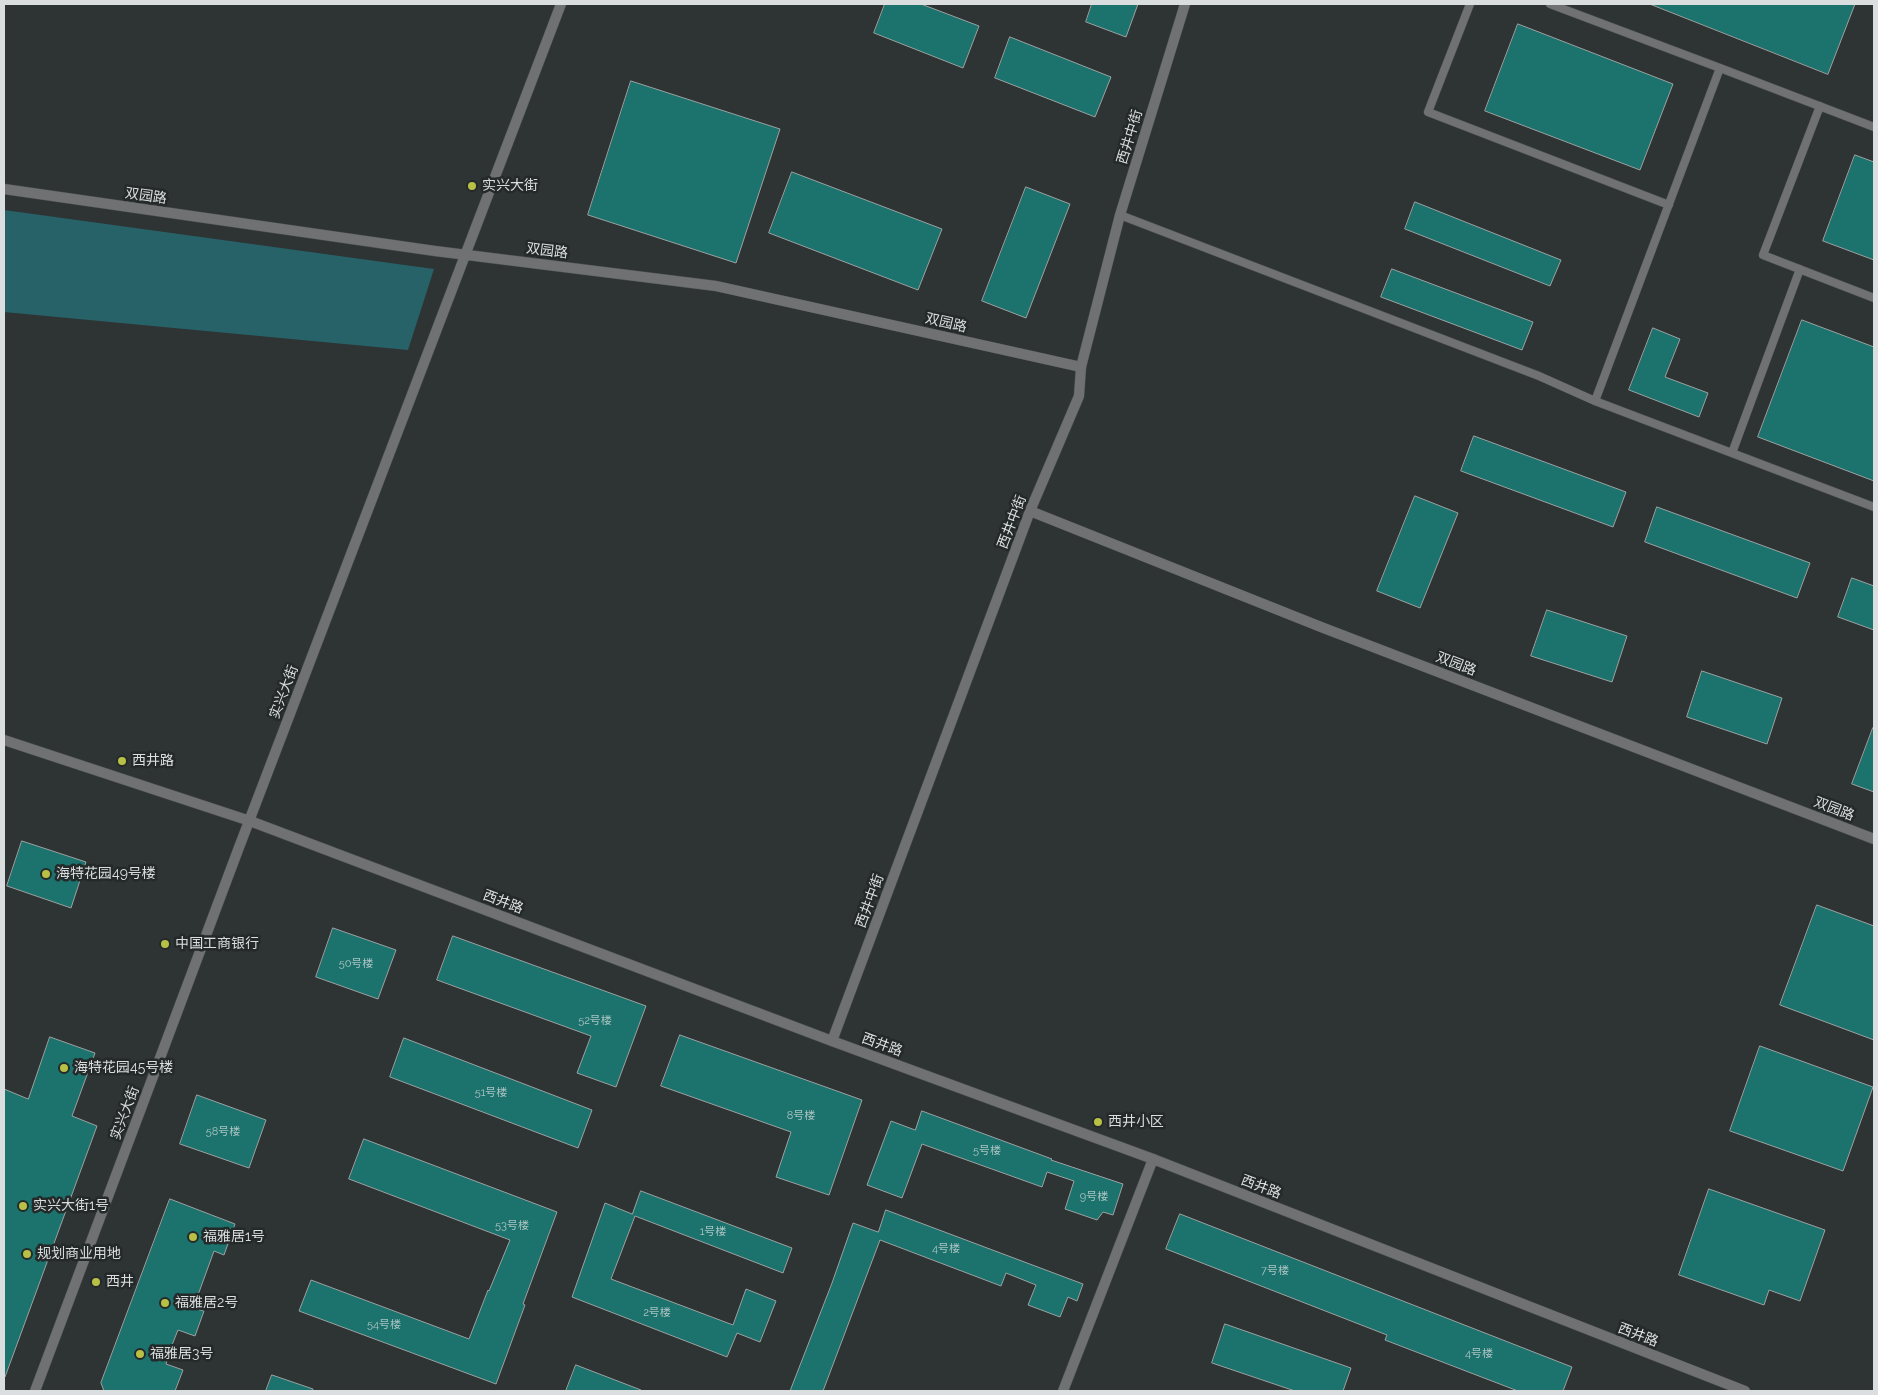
<!DOCTYPE html>
<html>
<head>
<meta charset="utf-8">
<style>
  body { margin:0 }
  #map { position:relative; width:1878px; height:1395px; overflow:hidden; background:#2e3334; font-family:Raleway,sans-serif }
  canvas { display:block }
  .frame { position:absolute; inset:0; border:5px solid #dbdedf; pointer-events:none }
</style>
</head>
<body>
<div id="map">
<canvas width="1878" height="1395"></canvas>
<div class="frame"></div>
</div>
<script>
const c = document.querySelector('canvas').getContext('2d');
c.lineJoin = 'round';
function fill(path, color) {
  c.fillStyle = color;
  c.fill(path, 'evenodd');
}
function stroke(path, color, width, dash) {
  c.strokeStyle = color;
  c.lineWidth = width;
  c.lineCap = dash ? 'butt' : 'round';
  c.setLineDash(dash || []);
  c.stroke(path);
}
function write(font, color, halo, rows, align = 'center') {
  c.font = font + ' Raleway,"Noto Sans SC",sans-serif';
  c.lineWidth = 5;
  c.setLineDash([]);
  c.textBaseline = 'middle';
  c.strokeStyle = halo;
  c.fillStyle = color;
  for (const [text, x, y, turn = 0] of rows) {
    c.save();
    c.translate(x, y);
    c.rotate((+turn || 0) * Math.PI / 180);
    c.textAlign = isNaN(turn) ? turn : align;
    if (halo) c.strokeText(text, 0, 0);
    c.fillText(text, 0, 0);
    c.restore();
  }
}
fill(new Path2D(`
  M4 210 434 269 408 350 4 312Z`), '#286269');
const building = new Path2D(`
  M885 4H921L979 26 963 68 874 33Z
  M1092 4H1138L1126 37 1086 22Z
  M1650 4H1855L1828 74Z
  M1518 24 1673 84 1640 170 1485 111Z
  M1010 37 1111 77 1095 117 995 78Z
  M631 81 780 129 736 263 588 215Z
  M1855 155 1874 162V260L1823 241Z
  M792 172 942 229 918 290 769 233Z
  M1026 187 1070 204 1026 318 982 301Z
  M1415 202 1561 260 1550 286 1405 229Z
  M1392 269 1533 322 1522 350 1381 297Z
  M1802 320 1874 347V481L1758 437Z
  M1653 328 1680 339 1665 377 1708 393 1699 417 1629 390Z
  M1474 436 1626 492 1613 527 1461 471Z
  M1415 496 1458 513 1420 608 1377 591Z
  M1657 507 1810 563 1797 598 1645 542Z
  M1852 578 1874 586V630L1838 617Z
  M1547 610 1627 636 1612 682 1531 656Z
  M1702 671 1782 698 1767 744 1687 717Z
  M1873 728 1874 729V792L1852 784Z
  M22 841 86 862 71 908 7 886Z
  M1817 905 1874 926V1040L1780 1005Z
  M333 928 396 950 378 999 316 977Z
  M453 936 646 1006 616 1087 577 1073 591 1036 437 980Z
  M680 1035 862 1100 829 1195 776 1177 791 1132 661 1086Z
  M50 1037 95 1053 72 1116 97 1126 5 1377H4V1089L28 1099Z
  M404 1038 592 1110 578 1148 390 1077Z
  M1760 1046 1873 1087 1843 1171 1730 1131Z
  M197 1095 266 1120 249 1168 180 1144Z
  M922 1111 1052 1159 1051 1160 1123 1184 1113 1215 1103 1212 1097 1220 1065 1209 1074 1181 1047 1172 1042 1187 922 1144 902 1198 867 1185 891 1121 915 1130Z
  M364 1139 557 1212 523 1304 525 1305 496 1384 299 1311 311 1280 469 1339 488 1290 489 1291 510 1240 349 1179Z
  M1709 1189 1825 1230 1800 1301 1769 1290 1764 1305 1679 1275Z
  M641 1191 792 1248 783 1273 635 1216 611 1279 733 1325 746 1289 776 1301 760 1342 737 1333 727 1357 572 1297 605 1203 632 1214Z
  M170 1199 235 1224 224 1255 214 1251 198 1295 201 1297 197 1309 204 1311 195 1336 178 1330 172 1345 166 1364 183 1370 175 1391H104L101 1383Z
  M886 1210 1083 1284 1077 1301 1068 1297 1060 1317 1028 1305 1036 1285 1006 1273 1001 1286 880 1240 823 1391H790L832 1283 853 1223 878 1232Z
  M1180 1214 1572 1367 1563 1391H1518L1385 1340 1387 1335 1166 1249Z
  M1225 1324 1351 1368 1343 1391H1295L1212 1363Z
  M576 1365 641 1390 640 1391H566Z
  M272 1375 313 1389V1391H266Z`);
fill(building, '#1c726c');
stroke(building, '#9ca2a1', 1);
const service = new Path2D(`
  M1470 4 1428 112 1669 205
  M1550 4 1720 68 1595 401 1874 507
  M1720 68 1874 127
  M1820 106 1763 255 1874 298
  M1120 215 1539 376 1595 401
  M1732 453 1800 269`);
const minor = new Path2D(`
  M832 1041 1030 511 1079 396 1081 367 1120 215 1185 4
  M1063 1391 1153 1159`);
const tertiary = new Path2D(`
  M4 189 435 251 716 286 1081 367
  M1030 511 1321 627 1874 839
  M4 740 250 821 832 1041 1153 1159 1745 1391
  M35 1391 238 850 561 4`);
stroke(service, '#4a4e4f', 9);
stroke(minor, '#4a4e4f', 11);
stroke(tertiary, '#4a4e4f', 11);
stroke(service, '#6f7172', 8);
stroke(minor, '#6f7172', 10);
stroke(tertiary, '#6f7172', 10);
for (const [x, y, r, color] of [
  [472,186,5,"#b9c046"],
  [122,761,5,"#b9c046"],
  [46,874,5,"#b9c046"],
  [165,944,5,"#b9c046"],
  [64,1068,5,"#b9c046"],
  [1098,1122,5,"#b9c046"],
  [23,1206,5,"#b9c046"],
  [193,1237,5,"#b9c046"],
  [27,1254,5,"#b9c046"],
  [96,1282,5,"#b9c046"],
  [165,1303,5,"#b9c046"],
  [140,1354,5,"#b9c046"]
]) {
  const dot = new Path2D();
  dot.arc(x, y, r, 0, 2 * Math.PI);
  c.fillStyle = color;
  c.fill(dot);
  stroke(dot, '#24292a', 2);
}
write('11px', '#abc3c2', null, [
  ["50号楼",356,964],
  ["52号楼",595,1021],
  ["51号楼",491,1093],
  ["8号楼",801,1116],
  ["58号楼",223,1132],
  ["5号楼",987,1151],
  ["9号楼",1094,1197],
  ["53号楼",512,1226],
  ["1号楼",713,1232],
  ["4号楼",946,1249],
  ["7号楼",1275,1271],
  ["2号楼",657,1313],
  ["54号楼",384,1325],
  ["4号楼",1479,1354]
]);
write('14px', '#dbdedf', '#24292a', [
  ["西井中街",1130,137,-73],
  ["双园路",146,196,8],
  ["双园路",547,251,7],
  ["双园路",946,323,13],
  ["西井中街",1012,522,-69],
  ["双园路",1456,664,21],
  ["实兴大街",284,692,-69],
  ["双园路",1834,809,21],
  ["西井中街",870,901,-70],
  ["西井路",503,902,21],
  ["西井路",882,1045,20],
  ["实兴大街",125,1113,-69],
  ["西井路",1261,1187,21],
  ["西井路",1638,1335,21]
]);
write('14px', '#dbdedf', '#24292a', [
  ["实兴大街",482,186],
  ["西井路",132,761],
  ["海特花园49号楼",56,874],
  ["中国工商银行",175,944],
  ["海特花园45号楼",74,1068],
  ["西井小区",1108,1122],
  ["实兴大街1号",33,1206],
  ["福雅居1号",203,1237],
  ["规划商业用地",37,1254],
  ["西井",106,1282],
  ["福雅居2号",175,1303],
  ["福雅居3号",150,1354]
], 'left');
</script>
</body>
</html>
